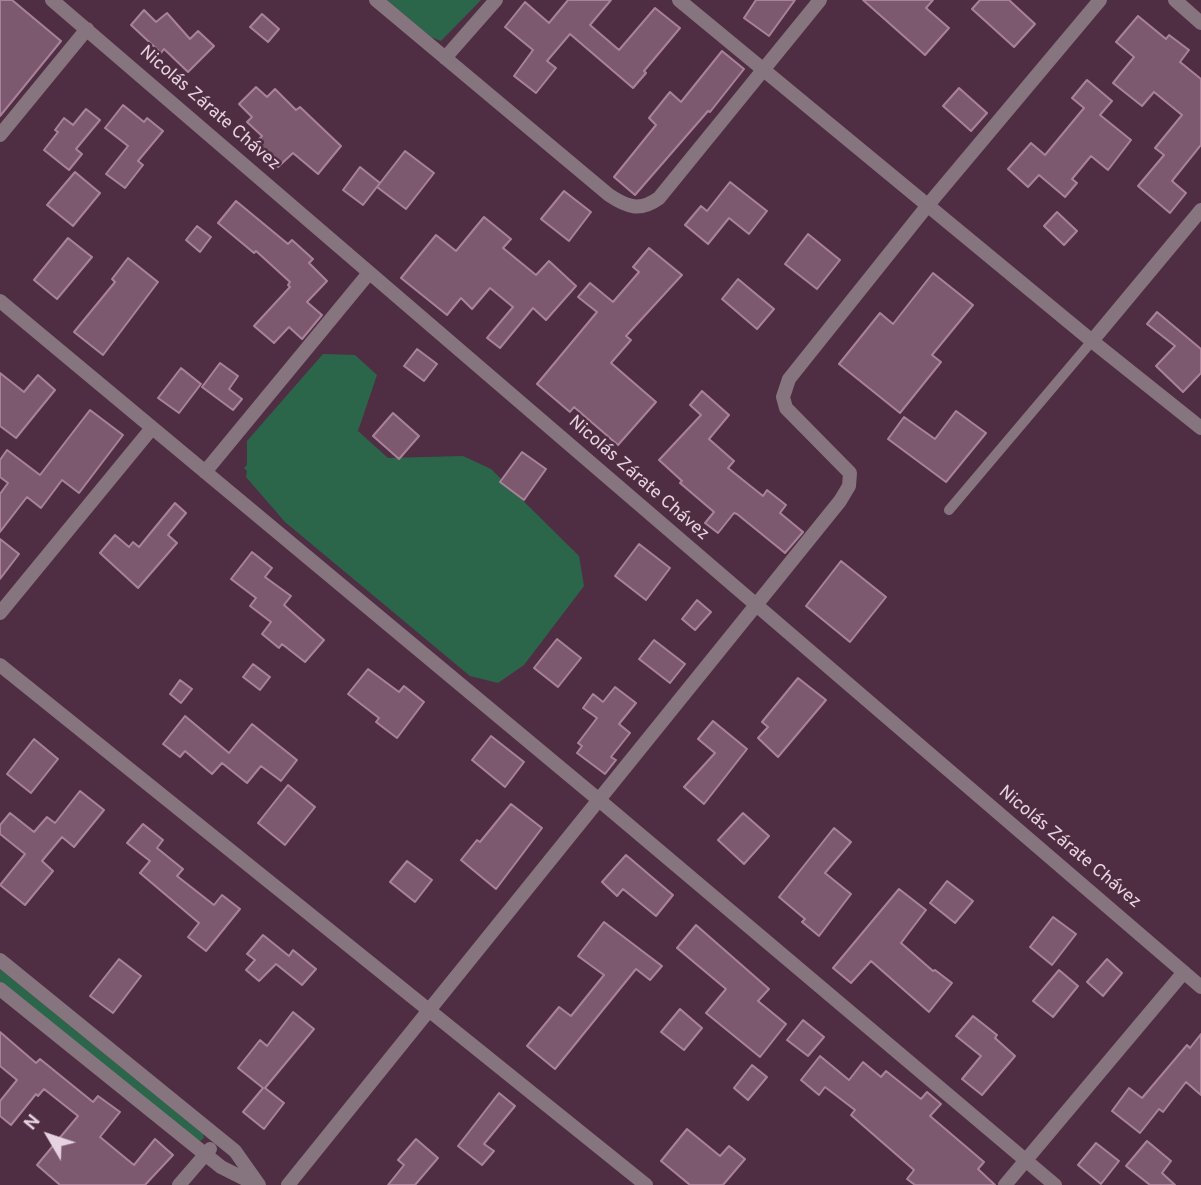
<!DOCTYPE html>
<html>
<head>
<meta charset="utf-8">
<style>
  body { margin:0 }
  #map { position:relative; width:1201px; height:1185px; overflow:hidden; background:#4f2e43; font-family:Overpass,sans-serif }
  canvas { display:block }
  .north { position:absolute; left:14px; top:1101px; width:70px; height:70px; -webkit-text-stroke:5px #4f2e43; paint-order:stroke; rotate:309deg; font-size:19px; font-weight:700; line-height:28px; text-align:center; color:#e7d2df }
  .north::after { content:''; display:block; margin:auto; width:24px; height:32px; background:#e7d2df; clip-path:polygon(50% 0,100% 100%,50% 72%,0 100%) }
</style>
</head>
<body>
<div id="map">
<canvas width="1201" height="1185"></canvas>
<div class="north">N</div>
</div>
<script>
const c = document.querySelector('canvas').getContext('2d');
c.lineJoin = 'round';
function fill(path, color) {
  c.fillStyle = color;
  c.fill(path, 'evenodd');
}
function stroke(path, color, width, dash) {
  c.strokeStyle = color;
  c.lineWidth = width;
  c.lineCap = dash ? 'butt' : 'round';
  c.setLineDash(dash || []);
  c.stroke(path);
}
function write(font, color, halo, rows, align = 'center') {
  c.font = font + ' Overpass,sans-serif';
  c.lineWidth = 5;
  c.setLineDash([]);
  c.textBaseline = 'middle';
  c.strokeStyle = halo;
  c.fillStyle = color;
  for (const [text, x, y, turn = 0] of rows) {
    c.save();
    c.translate(x, y);
    c.rotate((+turn || 0) * Math.PI / 180);
    c.textAlign = isNaN(turn) ? turn : align;
    if (halo) c.strokeText(text, 0, 0);
    c.fillText(text, 0, 0);
    c.restore();
  }
}
fill(new Path2D(`
  M387 0H481L441 41 431 37Z
  M323 354 355 355 377 375 358 431 388 458 463 456 491 469 579 556 584 586 524 665 498 683 470 676 285 522 246 477 247 471 244 468 247 465V441Z
  M0 969 203 1134 204 1138 199 1142 0 982Z`), '#2b664b');
const building = new Path2D(`
  M0 0H12L61 41 0 116Z
  M568 0H611L590 25 619 50 655 8 680 28 644 71 646 73 633 88 570 34 547 61 556 68 536 93 514 76 533 50 505 27 525 2 549 23Z
  M756 0H795L769 36 744 18Z
  M863 0H933L926 8 949 28 925 55Z
  M980 0H1009L1035 24 1014 47 972 9Z
  M144 10 156 22 167 13 190 39 198 31 214 46 188 72 164 49 161 53 131 25Z
  M262 14 279 29 268 42 250 27Z
  M1138 16 1166 39 1169 35 1189 50 1180 62 1201 79V145L1172 181 1186 193 1170 213 1138 186 1164 155 1155 148 1182 115 1154 92 1142 106 1113 83 1134 57 1116 42Z
  M722 51 744 69 710 112 708 111 635 195 614 177 656 125 649 118 670 92 681 102Z
  M1087 80 1112 101 1100 115 1131 140 1108 170 1091 156 1072 179 1077 183 1065 197 1039 175 1028 187 1008 169 1031 143 1045 155 1084 108 1072 98Z
  M256 87 267 97 275 89 296 110 300 107 341 146 318 174 293 153 278 167 253 146 262 136 247 122 252 117 239 104Z
  M959 88 987 113 971 131 943 106Z
  M123 105 144 122 147 118 163 131 138 161 143 165 125 188 106 174 128 146 105 128Z
  M86 109 100 120 76 149 82 154 69 170 44 150 58 132 55 130 64 118 73 125Z
  M405 151 434 173 406 209 377 187Z
  M360 167 380 183 363 205 343 190Z
  M75 172 100 193 73 226 47 205Z
  M730 182 767 211 749 234 729 218 708 244 685 225 701 206 707 211Z
  M564 191 591 212 569 241 541 219Z
  M236 201 288 244 292 240 313 259 309 263 327 281 307 302 322 315 302 339 289 327 274 343 254 326 290 287 288 285 290 282 256 251 254 253 218 223Z
  M1057 212 1077 231 1064 245 1044 226Z
  M484 217 511 239 503 248 536 275 549 261 576 286 546 320 533 308 500 348 487 338 513 307 490 288 472 309 461 298 447 315 401 278 436 235 456 251Z
  M197 226 211 237 200 252 186 240Z
  M808 234 840 260 817 289 785 264Z
  M68 238 92 257 57 299 34 280Z
  M649 248 682 275 626 336 631 340 611 363 656 402 618 445 574 407 570 412 537 384 597 312 578 297 590 283 613 302 639 272 633 267Z
  M128 258 158 282 103 355 74 332 115 282 112 279Z
  M933 273 973 305 932 355 941 362 900 413 839 364 880 313 893 324Z
  M738 279 774 309 757 329 722 299Z
  M1157 312 1201 349V373L1183 392 1156 366 1175 346 1147 324Z
  M417 349 437 364 424 381 404 366Z
  M220 363 238 376 229 389 242 399 233 410 202 387Z
  M181 368 201 384 179 413 158 398Z
  M0 373 24 392 38 375 55 390 16 438 0 426Z
  M702 391 729 415 709 439 734 461 728 468 763 496 767 490 786 505 780 513 803 532 785 553 737 514 734 513 718 533 705 523 714 512 680 483 682 481 659 460 701 415 690 405Z
  M90 410 123 435 79 493 62 480 41 508 27 497 0 532V494L8 483 0 477V460L7 450 40 475Z
  M956 411 986 433 946 482 888 439 904 417 935 439Z
  M393 413 419 436 399 459 373 436Z
  M522 452 546 469 524 500 500 482Z
  M175 503 186 513 168 535 177 543 138 588 100 553 115 535 129 547 133 542 139 547Z
  M0 539 19 554 0 579Z
  M639 544 670 568 646 600 615 576Z
  M252 552 272 568 265 577 291 596 284 605 324 640 305 662 282 644 279 648 262 634 271 622 250 606 256 598 231 579Z
  M841 561 886 597 850 642 806 606Z
  M697 600 711 612 695 630 682 619Z
  M557 639 581 658 558 687 534 668Z
  M654 640 685 664 670 683 639 659Z
  M253 664 270 677 260 690 243 677Z
  M368 669 399 692 404 686 424 702 397 738 376 722 379 718 348 694Z
  M798 678 826 700 778 757 758 738 768 727 762 722Z
  M180 680 192 689 181 703 170 694Z
  M615 687 636 703 619 724 630 733 611 757 616 760 605 774 577 753 582 746 578 743 597 718 583 708 593 694 603 702Z
  M185 716 229 753 252 724 297 760 281 781 261 766 247 783 222 763 212 774 185 751 180 757 163 744Z
  M713 721 747 749 704 804 684 787 715 753 698 739Z
  M491 736 524 762 505 787 472 760Z
  M34 739 58 759 31 793 7 774Z
  M288 785 315 807 285 845 258 823Z
  M80 791 104 810 74 847 62 837 42 861 53 871 25 905 0 885 25 854 0 834V825L10 813 34 832 47 817 55 823Z
  M511 804 542 828 496 889 461 860 477 840 480 842Z
  M743 813 769 836 744 864 718 840Z
  M143 824 163 840 157 848 183 869 177 876 214 905 222 895 240 909 206 951 188 937 199 923 140 873 150 861 127 843Z
  M834 828 851 842 825 873 851 894 819 936 802 922 805 919 779 897Z
  M626 855 673 895 656 916 623 889 617 896 602 882Z
  M407 861 432 880 415 902 390 882Z
  M947 881 973 901 955 923 930 903Z
  M899 889 926 910 901 943 933 971 935 970 952 983 929 1012 871 961 851 983 833 968Z
  M1053 917 1076 934 1052 965 1030 947Z
  M604 922 662 966 650 980 636 969 555 1069 527 1046 559 1007 571 1016 604 975 578 956Z
  M696 925 769 989 758 1001 786 1024 760 1057 706 1013 726 989 677 948Z
  M263 935 289 956 293 950 316 969 302 985 276 964 259 981 246 970 255 960 247 954Z
  M119 959 141 976 113 1013 90 996Z
  M1107 959 1122 973 1103 996 1087 982Z
  M1059 970 1078 986 1053 1017 1033 1001Z
  M680 1009 702 1028 684 1050 661 1032Z
  M293 1012 314 1029 265 1088 284 1103 264 1129 243 1112 263 1088 238 1068 260 1040 267 1046Z
  M973 1016 997 1035 995 1038 1015 1056 982 1095 962 1079 981 1056 956 1036Z
  M803 1020 824 1037 808 1056 787 1040Z
  M0 1032 36 1063 40 1059 93 1102 98 1096 120 1112 100 1137 134 1165 155 1139 173 1155 145 1185H60L37 1165 78 1116 44 1089 38 1096 36 1094 11 1125 0 1116V1101L17 1080 0 1066Z
  M1201 1034V1095L1186 1082 1163 1112 1159 1109 1140 1133 1112 1111 1129 1088 1142 1098 1187 1045 1190 1048Z
  M820 1056 849 1080 863 1062 881 1077 886 1071 921 1099 927 1092 941 1104 930 1116 984 1162 978 1169 995 1185H915L907 1179 914 1170 851 1115 855 1110 825 1087 819 1095 801 1080Z
  M752 1065 767 1077 748 1100 734 1088Z
  M499 1093 515 1106 484 1144 494 1151 482 1165 458 1146Z
  M687 1129 720 1156 729 1146 745 1159 723 1185H690L661 1161Z
  M416 1139 438 1158 415 1185H388L404 1165 398 1160Z
  M1147 1141 1171 1161 1162 1173 1175 1185H1150L1126 1166Z
  M1096 1143 1119 1161 1101 1184 1078 1165Z`);
fill(building, '#7d5970');
stroke(building, '#a9829a', 2);
stroke(new Path2D(`
  M949 510 1092 341`), '#86757f', 10);
stroke(new Path2D(`
  M52 0 1201 987
  M376 0 609 195C627 207 640 212 659 198L820 0
  M679 0 1092 341 1201 428
  M1175 0 1201 23
  M445 58 496 0
  M0 135 87 29
  M0 301 599 800 1055 1185
  M1092 341 1201 210
  M205 472 369 273
  M0 613 152 428
  M0 665 646 1185
  M0 960 235 1151 259 1185
  M0 989 221 1167 257 1185
  M179 1185 210 1149
  M288 1185 840 501 849 486 850 473 786 408 783 397 789 379 928 205 1100 0
  M1005 1185 1184 972`), '#86757f', 14);
write('18px', '#e7d2df', '#4f2e43', [
  ["Nicolás Zárate Chávez",209,109,41],
  ["Nicolás Zárate Chávez",638,479,41],
  ["Nicolás Zárate Chávez",1069,848,40]
]);
</script>
</body>
</html>
